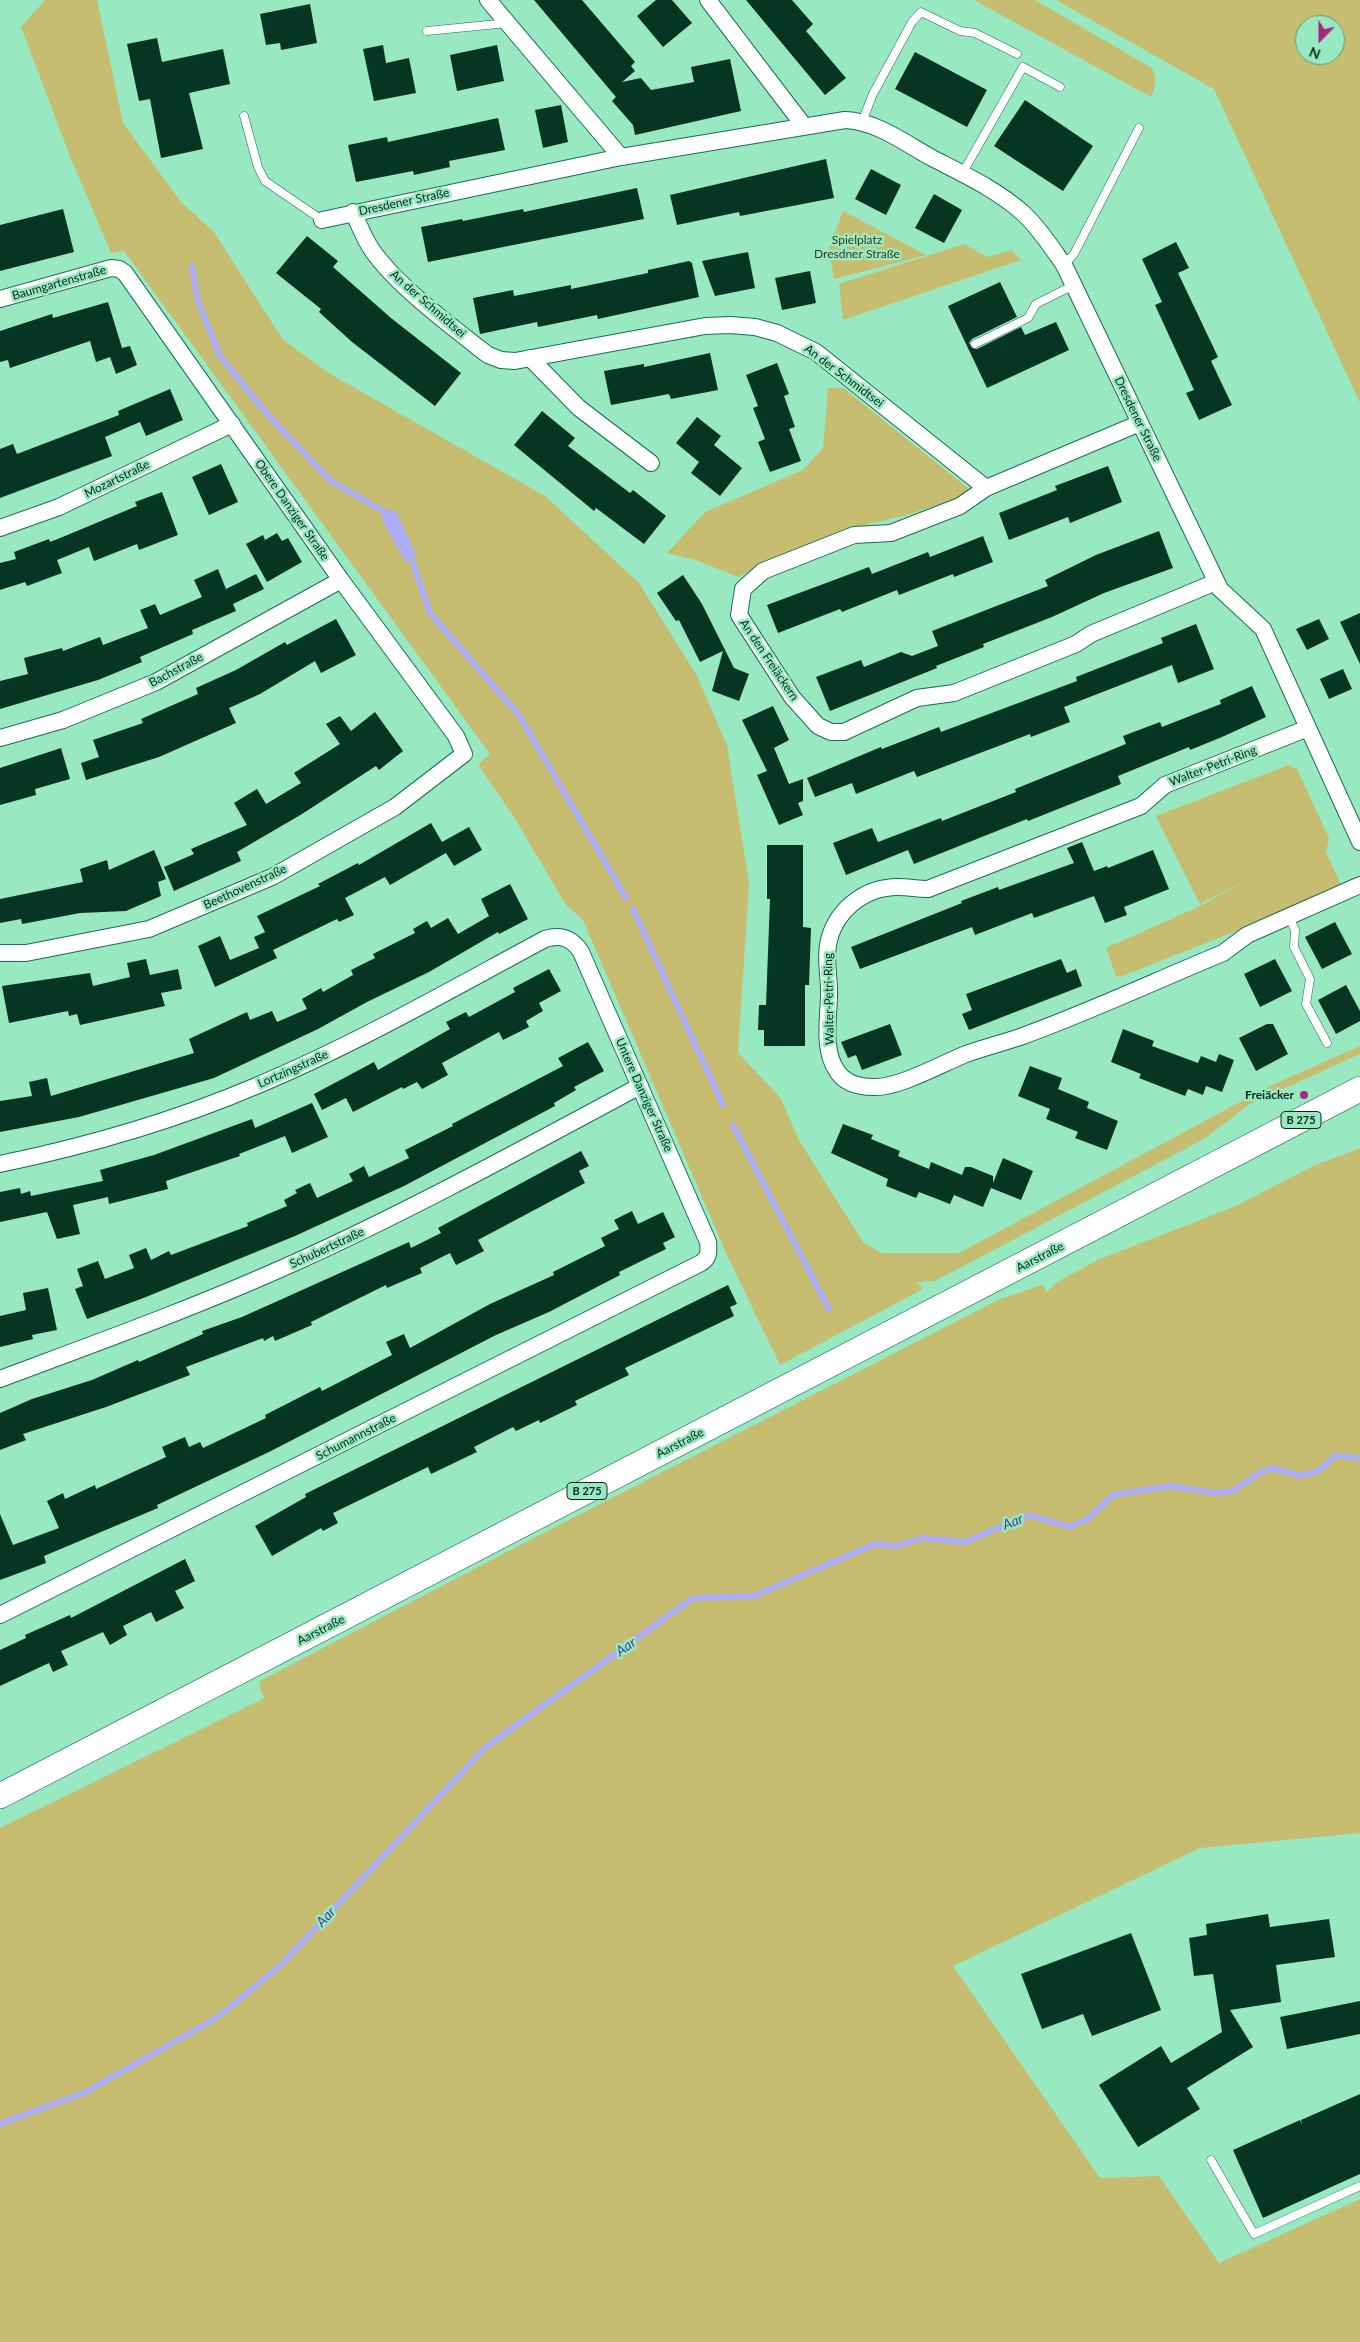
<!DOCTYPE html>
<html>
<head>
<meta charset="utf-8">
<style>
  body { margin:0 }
  #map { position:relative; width:1360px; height:2342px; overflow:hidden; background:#98e9c1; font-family:Lato,sans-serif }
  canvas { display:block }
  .north { position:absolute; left:1295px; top:15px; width:50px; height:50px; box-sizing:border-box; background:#98e9c1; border:1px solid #5e9d7f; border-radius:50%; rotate:202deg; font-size:14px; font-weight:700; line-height:20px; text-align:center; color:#072a1c }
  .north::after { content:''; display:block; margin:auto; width:18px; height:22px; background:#a3297f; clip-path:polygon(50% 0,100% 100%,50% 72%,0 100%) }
</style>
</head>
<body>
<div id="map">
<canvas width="1360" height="2342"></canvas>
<div class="north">N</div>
</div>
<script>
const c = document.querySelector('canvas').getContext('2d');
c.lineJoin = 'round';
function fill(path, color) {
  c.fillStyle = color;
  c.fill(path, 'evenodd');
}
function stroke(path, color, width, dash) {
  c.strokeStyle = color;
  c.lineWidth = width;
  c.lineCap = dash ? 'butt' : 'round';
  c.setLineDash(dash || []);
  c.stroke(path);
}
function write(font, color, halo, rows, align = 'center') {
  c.font = font + ' Lato,sans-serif';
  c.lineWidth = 5;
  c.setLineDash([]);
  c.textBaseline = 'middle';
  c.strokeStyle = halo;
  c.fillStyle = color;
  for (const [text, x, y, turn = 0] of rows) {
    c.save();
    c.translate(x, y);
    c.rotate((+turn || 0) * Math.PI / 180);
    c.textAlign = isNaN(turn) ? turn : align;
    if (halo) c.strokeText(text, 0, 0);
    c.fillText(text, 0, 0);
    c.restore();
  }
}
fill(new Path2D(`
  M45 0H97L123 123 181 202 214 232 283 340 332 375 545 496 639 583 696 674 727 745 749 883 738 1053 780 1097 800 1142 863 1242 881 1253H959L1270 1086 1360 1046V1054L1250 1104 1204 1139 956 1270 934 1281 917 1282 923 1289 780 1365 726 1253 583 920 566 905 514 817 478 765 490 754 124 251 111 253 71 159 21 27Z
  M974 0H1035L1152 68C1157 79 1156 86 1151 97Z
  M1056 0H1360V403L1214 89ZM1305 25H1335V55H1305Z
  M843 211 926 255 834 279 829 248Z
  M964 244 988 257 1011 250 1021 260 843 320 839 284Z
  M828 388H843L969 489 964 496 907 515 860 526 768 562 738 577 696 560 667 553 705 512 803 470 823 448Z
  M1289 765 1297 769 1329 838 1326 852 1343 889 1120 977 1116 976 1106 948 1198 907 1252 878 1200 904 1156 816Z
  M1360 1148V1833L1200 1848 953 1966 1100 2178 1159 2176 1219 2263 1360 2199V2342H0V1828L265 1698 260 1690V1681L522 1544 998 1300 1042 1285 1047 1292 1057 1282 1100 1259 1236 1206 1313 1166Z`), '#c6bd71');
fill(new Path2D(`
  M386 509 396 511 417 557 406 563 382 520 383 511Z`), '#abaef7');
stroke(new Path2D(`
  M192 266 198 301 220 356 268 415 331 481 383 511
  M413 563 430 613 519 715 626 898
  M633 909 723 1105
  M733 1125 829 1309
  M0 2124 86 2092 218 2017 281 1965 486 1747 693 1598 754 1596 875 1544 897 1546 922 1538 965 1542 1029 1515 1069 1527 1088 1519 1113 1495 1170 1486 1216 1493 1233 1491 1259 1473 1273 1468 1300 1476 1318 1471 1335 1456 1360 1458`), '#abaef7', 6);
fill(new Path2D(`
  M534 0H582L635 62 631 66 635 71 622 82 641 78 651 90 694 82 691 67 730 59 741 111 635 135 633 125 612 101 616 97Z
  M656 0H672L692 23 663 47 637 16Z
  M746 0H792L813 24 806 31 846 78 825 95Z
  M310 4 317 43 281 50 280 43 266 45 260 14Z
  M157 38 162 62 223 49 230 84 189 93 203 149 161 158 150 99 139 101 127 44Z
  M383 45 386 63 409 58 416 93 374 101 363 49Z
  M497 45 504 81 457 91 450 55Z
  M915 52 987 90 967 127 895 89Z
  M1025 100 1093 146 1063 191 994 146Z
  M561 105 568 142 543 148 535 110Z
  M498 118 505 150 449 161 450 167 414 175 413 171 356 182 348 145 387 137 388 142Z
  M826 159 834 198 740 216 739 212 677 225 670 195Z
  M871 169 901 185 886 215 855 199Z
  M637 188 644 219 428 262 421 227 462 219 463 221 523 209 524 212Z
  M934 194 962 210 944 243 915 228Z
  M63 209 74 252 0 271V225Z
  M307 236 338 261 333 267 391 318 461 373 435 406 352 342 319 312 321 309 276 273Z
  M1176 242 1189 268 1178 273 1218 357 1211 361 1232 405 1199 420 1186 393 1194 390 1155 305 1162 302 1142 259Z
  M748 252 755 288 715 296 702 261Z
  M689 261 692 263 699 297 598 319 597 315 538 327 537 322 480 334 473 298 513 290 514 296 571 285V289L648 273V270Z
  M810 271 816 303 782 310 775 278Z
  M1000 282 1017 317 972 339 969 343 972 348 977 349 1021 327 1025 335 1056 322 1069 350 987 388 948 306Z
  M108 302 122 348 130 346 137 365 116 374 110 357 96 362 90 341 10 368 8 360 0 362V331L52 314 53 318Z
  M710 353 718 390 671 399 669 394 611 405 604 371 644 364V367Z
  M777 363 789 394 784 396 795 427 789 429 801 461 770 472 758 442 765 439 753 408 758 406 746 375Z
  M170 389 183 420 146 436 140 422 105 437 112 456 0 498V449L13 444 17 454 119 415 118 411Z
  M542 411 575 438 568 446 630 493 633 490 666 516 644 544 596 508 594 511 514 445Z
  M697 417 721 436 714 445 742 468 720 496 691 473 699 462 676 443Z
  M221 464 238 502 209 515 192 477Z
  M1108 466 1122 502 1070 523 1068 517 1009 540 999 513 1057 490 1055 486Z
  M162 492 178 535 139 550 137 544 94 561 89 547 57 560 62 573 27 586 25 582 0 590V563L16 559 14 552 49 539 50 542 65 536 137 506 135 502Z
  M1159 531 1173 568 1104 593 1052 617 983 644 984 647 936 666 937 668 830 711 816 677 861 660 864 667 901 652 912 656 938 646 932 631 1048 586 1045 580 1096 555Z
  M277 533 282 541 288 538 302 562 267 582 246 544 263 535 265 540Z
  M983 536 993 562 954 577 953 574 899 595 897 590 842 612 840 609 778 633 767 605 869 567 872 574 928 552 930 557Z
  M218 569 226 589 256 574 264 589 233 604 236 611 192 630 193 634 140 657 142 662 98 680 0 709V681L28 674 24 658 62 648 63 651 100 637 103 645 148 628 140 610 155 604 160 615 202 597 194 580Z
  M683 575 702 604 734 668 749 674 739 701 712 691 723 651 700 662 679 620 676 621 657 593Z
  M1360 613V664L1340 622Z
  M336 619 356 655 321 673 315 661 260 694 229 708 236 723 159 757 86 780 81 763 99 757 93 740 143 723 141 719 198 694 196 688 236 670 285 642 287 645Z
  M1319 619 1329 639 1307 650 1296 629Z
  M1196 624 1214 669 1178 683 1172 665 1064 707 1070 722 1031 737 1030 734 917 777 914 771 856 794 852 783 815 797 807 778 881 747 882 749 939 727 941 732 1077 681 1076 677 1163 643 1161 638Z
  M1343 669 1352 689 1329 699 1320 679Z
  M1252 686 1266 717 1222 737 1190 750 1189 747 1118 776 1121 784 1028 821 1027 819 914 864 908 850 846 875 833 843 872 828 878 842 941 818 942 821 1016 792 1015 789 1126 744 1123 736 1160 722 1162 727 1195 714 1221 704 1220 700Z
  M773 706 789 740 774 748 789 784 803 779V801L798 803 803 815 779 825 757 775 767 771 742 720Z
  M375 712 403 751 379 770 376 766 302 814 237 852 241 861 174 891 164 867 194 854 191 849 247 825 234 803 257 789 266 804 301 783 294 773 340 744 326 724 340 716 351 731Z
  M61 748 70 779 35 789 36 795 0 805V768Z
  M431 823 442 842 469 827 482 850 454 866 446 853 390 885 385 877 345 898 354 915 339 922 337 919 273 950 277 958 215 987 198 946 220 936 230 960 259 948 254 937 265 932 257 916 320 886 318 884 358 863 359 865Z
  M1082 842 1094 871 1107 866 1108 868 1153 850 1169 889 1124 907 1127 915 1105 923 1094 896 1034 918 1032 913 975 935 972 927 860 969 851 947 962 903 961 901 998 887 999 890 1074 863 1067 848Z
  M767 845H803V927L811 928 809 985H805V1046H764V1030H758L759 1005H766L770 899H767Z
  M154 850 166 879 158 882 161 896 126 911 80 913 22 924 21 919 0 923V899L83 882 80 869 107 860 109 870Z
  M510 884 528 919 499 934 498 932 429 972 367 1002 318 1029 214 1078 79 1117 0 1132V1101L32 1096 29 1082 47 1078 51 1096 194 1053 189 1039 247 1012 250 1020 272 1011 277 1022 307 1009 302 999 321 988 323 992 353 975 351 970 375 958 373 954 415 933 413 929 427 921 431 928 448 918 458 934 489 916 481 899Z
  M1335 922 1352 954 1322 969 1305 937Z
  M146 959 150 975 178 969 182 989 161 993 165 1006 80 1025 77 1014 69 1016 68 1011 9 1023 2 986 90 973 93 986 130 977 127 963Z
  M1061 959 1067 973 1076 969 1082 986 969 1030 962 1014 972 1010 966 994Z
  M1275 959 1292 991 1260 1007 1244 974Z
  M549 969 561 991 539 1003 543 1011 526 1021 529 1027 503 1040 499 1032 442 1063 448 1075 422 1089 417 1082 403 1089 402 1087 353 1112 346 1098 322 1110 314 1094 374 1062 378 1070 450 1029 446 1022 466 1012 469 1017 515 992 513 988Z
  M1346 985 1360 1011V1021L1336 1034 1318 1000Z
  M890 1024 902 1055 862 1070 856 1055 848 1058 841 1042Z
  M1267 1024H1273L1288 1054 1256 1071 1239 1038Z
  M1123 1029 1154 1041 1152 1046 1198 1063 1201 1056 1216 1062 1219 1054 1234 1060 1222 1092 1206 1086 1203 1095 1188 1089 1185 1096 1139 1078 1141 1074 1111 1062Z
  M588 1042 604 1071 574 1087 576 1090 554 1103 555 1106 404 1186 295 1236 146 1297 87 1319 75 1289 83 1286 77 1269 98 1261 105 1279 134 1268 129 1255 146 1248 151 1260 169 1251 171 1255 248 1226 247 1223 287 1206 284 1200 297 1193 295 1190 310 1183 317 1198 353 1181 349 1174 364 1166 369 1177 409 1158 405 1150 453 1126 452 1124 563 1066 558 1058Z
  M1030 1066 1062 1078 1058 1089 1089 1102 1087 1108 1118 1121 1107 1150 1075 1138 1078 1132 1046 1119 1050 1109 1018 1096Z
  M312 1103 328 1137 292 1153 285 1136 239 1154 240 1156 166 1181 168 1189 109 1204 108 1197 73 1205 80 1234 57 1239 47 1212 0 1222V1192L20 1188 21 1194 30 1191 31 1196 103 1181 100 1170 154 1155 252 1119 255 1128Z
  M843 1124 873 1135 871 1139 900 1151 898 1156 929 1169 931 1162 962 1175 965 1167H971L993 1176V1183L1003 1158 1033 1171 1021 1200 991 1188 983 1207 954 1195 950 1204 919 1192 916 1198 886 1186 888 1179 831 1153Z
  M581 1151 589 1166 579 1171 585 1183 478 1240 484 1251 456 1265 450 1253 420 1268 422 1273 387 1288 386 1285 311 1322 312 1325 275 1341 273 1336 264 1341 263 1338 186 1367 190 1375 106 1407 23 1434 26 1440 0 1450V1413L32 1399 92 1380 138 1360 139 1362 203 1334 202 1331 242 1317 409 1242 411 1248 441 1233 438 1228Z
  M632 1211 638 1224 663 1212 675 1237 663 1243 666 1249 619 1272 620 1275 549 1312 496 1335 269 1452 157 1505 158 1508 44 1556 46 1563 0 1580V1514L13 1545 59 1528 47 1501 63 1493 65 1499 95 1485 96 1489 166 1457 162 1447 185 1437 189 1447 200 1442 203 1448 266 1418 265 1415 310 1392 320 1387 322 1391 392 1355 386 1342 404 1334 410 1348 490 1304 554 1275 553 1272 605 1246 601 1238 619 1229 614 1220Z
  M728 1285 737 1304 730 1307 734 1316 625 1368 629 1375 575 1401 577 1405 540 1423 539 1420 516 1431 513 1427 474 1447 477 1452 431 1474 428 1467 333 1513 338 1523 323 1531 321 1528 272 1556 255 1526 306 1497 305 1494Z
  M48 1288 57 1330 32 1335 33 1339 0 1347V1316L26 1310 23 1293Z
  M185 1559 195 1581 175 1591 184 1608 156 1622 151 1612 123 1626 127 1635 110 1645 103 1632 61 1651 68 1665 53 1672 49 1663 0 1686V1650L26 1638 25 1635 70 1615 71 1618Z
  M1268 1914 1270 1927 1329 1919 1335 1957 1276 1965 1281 2002 1230 2010 1253 2047 1187 2088 1200 2109 1138 2147 1099 2085 1161 2046 1171 2063 1222 2032 1213 1974 1194 1976 1189 1938 1207 1935 1206 1924Z
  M1131 1933 1161 2010 1092 2036 1083 2014 1042 2029 1021 1974Z
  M1360 2001V2034L1287 2049 1280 2017Z
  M1360 2094V2174L1263 2218 1233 2150 1300 2120 1302 2125 1301 2120Z`), '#063523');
const service = new Path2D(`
  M427 31 508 23
  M244 116 258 167 265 181 322 220
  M862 122 873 94 912 22 921 12 960 31 975 33 1017 54
  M962 174 1023 67 1060 87
  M1064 265 1074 254 1139 128
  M975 344 1028 318 1036 304 1074 285
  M1289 917 1295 930 1294 947 1310 979 1306 1004 1327 1043
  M1211 2160 1254 2234 1360 2186`);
const minor = new Path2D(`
  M488 0 621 157
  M708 0 804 126
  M353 212C359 224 364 239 372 250 397 286 452 327 488 355L501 360 515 361 705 326 730 325 755 327 777 333 816 352 986 488
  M322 220 621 157 845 120C876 121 905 143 932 158 963 174 998 190 1024 214 1040 229 1052 248 1064 265L1220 589 1263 629 1360 842
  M0 299 111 268 119 269 125 273 341 580 456 736 464 754 395 807 272 877 149 929 26 953H0
  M530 358 579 408 651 463
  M1140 423 986 488 960 506 891 533 854 535 763 571 743 589 739 615 792 697 818 726 831 732H844L917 698 954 693 1076 644 1091 634 1216 582
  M0 528 59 507 232 424
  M1308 728 1165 785 1141 806 928 889C918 889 908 887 898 887 864 887 834 911 828 945 825 962 830 980 829 998 828 1021 823 1051 837 1071 845 1084 859 1087 874 1087 899 1088 941 1064 966 1054 983 1048 1002 1043 1020 1037 1089 1012 1155 981 1223 953L1247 935 1360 885
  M0 738 63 720 156 682 341 580
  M0 1164C87 1146 174 1121 256 1086 356 1044 450 990 545 939 561 934 572 938 581 952L708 1242C709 1252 709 1258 701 1263L0 1615
  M0 1379C99 1342 199 1306 296 1262 413 1209 526 1147 640 1086`);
const primary = new Path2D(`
  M0 1796 1360 1089`);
stroke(service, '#166f4d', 9);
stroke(minor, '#166f4d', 18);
stroke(primary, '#166f4d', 26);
stroke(service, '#fff', 8);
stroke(minor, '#fff', 16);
stroke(primary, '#fff', 25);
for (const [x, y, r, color] of [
  [1304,1095,5,"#a3297f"]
]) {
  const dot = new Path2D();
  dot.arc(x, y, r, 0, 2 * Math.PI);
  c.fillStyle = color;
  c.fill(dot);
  stroke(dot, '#98e9c1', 2);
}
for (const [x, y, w] of [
  [1301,1120,40],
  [587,1491,40]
]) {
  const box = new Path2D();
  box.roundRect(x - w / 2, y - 8.5, w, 17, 4);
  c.fillStyle = '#98e9c1';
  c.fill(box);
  stroke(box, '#072a1c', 1);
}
write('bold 11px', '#072a1c', null, [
  ["B 275",1301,1120],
  ["B 275",587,1491]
]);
write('12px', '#072a1c', '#98e9c1', [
  ["Dresdener Straße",404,202,-12],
  ["Baumgartenstraße",59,283,-16],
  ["An der Schmidtsei",428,304,41],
  ["An der Schmidtsei",844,376,37],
  ["Dresdener Straße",1138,419,64],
  ["Mozartstraße",117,479,-26],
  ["Obere Danziger Straße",292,510,55],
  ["An den Freiäckern",769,660,56],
  ["Bachstraße",176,670,-28],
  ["Walter-Petri-Ring",1213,766,-21],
  ["Beethovenstraße",245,887,-25],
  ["Walter-Petri-Ring",829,999,-91],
  ["Lortzingstraße",293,1069,-24],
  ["Untere Danziger Straße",644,1095,66],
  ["Schubertstraße",327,1248,-25],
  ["Aarstraße",1040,1257,-27],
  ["Schumannstraße",356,1437,-27],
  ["Aarstraße",680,1443,-27],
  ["Aarstraße",321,1630,-27]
]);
write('12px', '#3c3713', '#98e9c1', [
  ["Spielplatz",857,240],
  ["Dresdner Straße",857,254]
]);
write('bold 12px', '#072a1c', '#98e9c1', [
  ["Freiäcker",1294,1095]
], 'right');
write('italic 14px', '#484296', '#98e9c1', [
  ["Aar",1013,1522,-22],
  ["Aar",626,1647,-36],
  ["Aar",326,1917,-47]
]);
</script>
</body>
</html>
